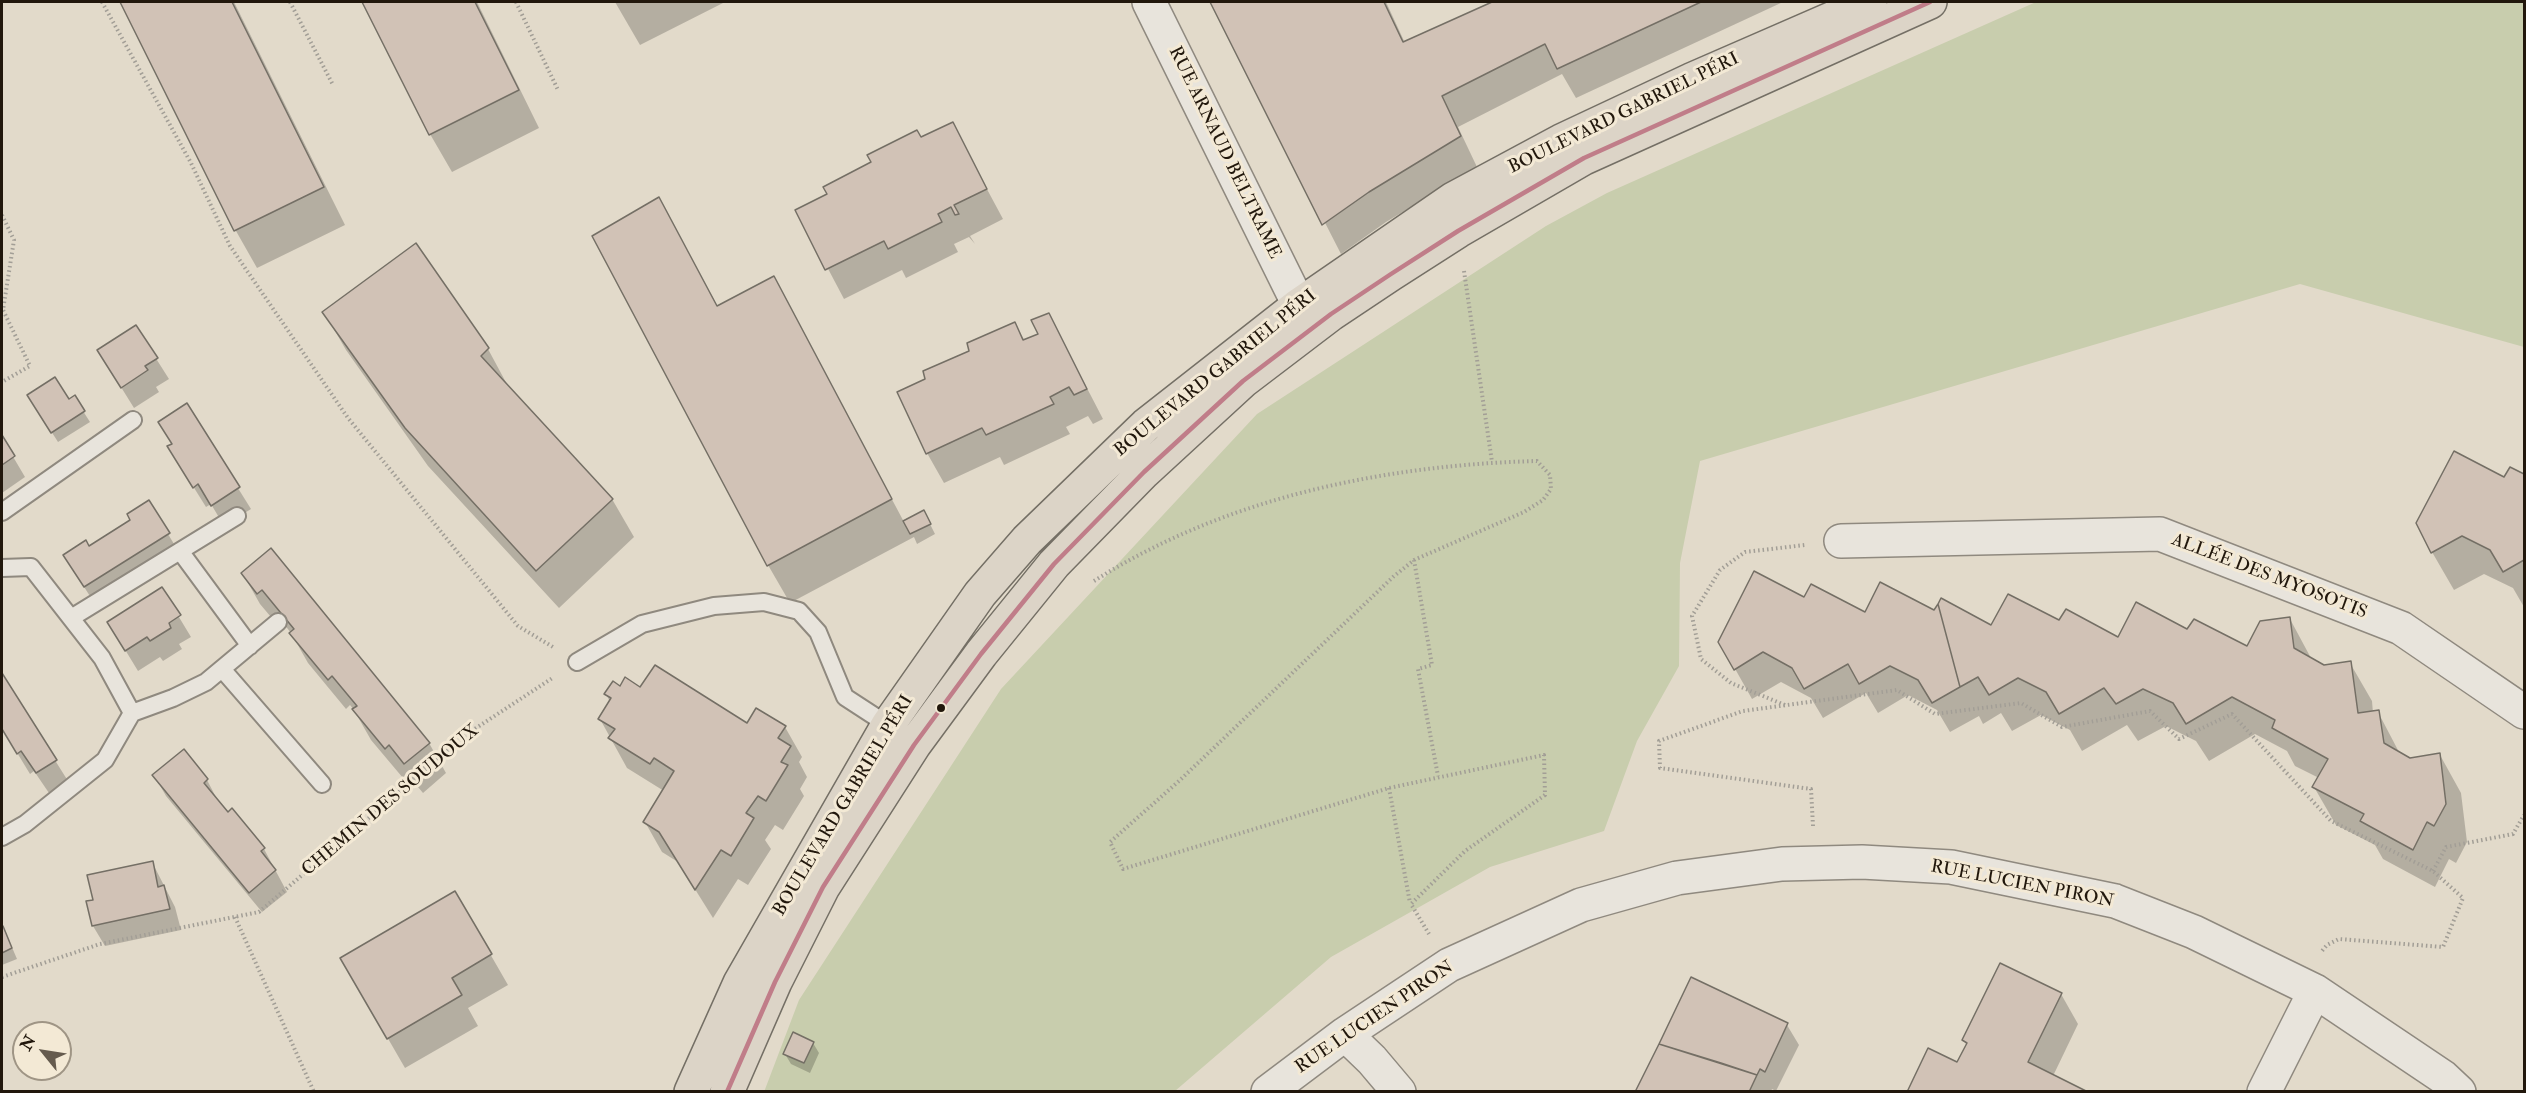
<!DOCTYPE html>
<html>
<head>
<meta charset="utf-8">
<style>
  body { margin:0 }
  #map { position:relative; width:2526px; height:1093px; overflow:hidden; background:#e2daca; font-family:"IM FELL Double Pica",serif }
  canvas { display:block }
  .frame { position:absolute; inset:0; border:3px solid #21170c; pointer-events:none }
  .north { position:absolute; left:12px; top:1021px; width:60px; height:60px; box-sizing:border-box; background:#f3e9d5; border:2px solid #9f9585; border-radius:50%; rotate:300deg; font-size:16px; font-weight:700; line-height:24px; text-align:center; color:#21170c }
  .north::after { content:''; display:block; margin:auto; width:21px; height:27px; background:#655b4e; clip-path:polygon(50% 0,100% 100%,50% 72%,0 100%) }
</style>
</head>
<body>
<div id="map">
<canvas width="2526" height="1093"></canvas>
<div class="frame"></div>
<div class="north">N</div>
</div>
<script>
const c = document.querySelector('canvas').getContext('2d');
c.lineJoin = 'round';
function fill(path, color) {
  c.fillStyle = color;
  c.fill(path, 'evenodd');
}
function stroke(path, color, width, dash) {
  c.strokeStyle = color;
  c.lineWidth = width;
  c.lineCap = dash ? 'butt' : 'round';
  c.setLineDash(dash || []);
  c.stroke(path);
}
function write(font, color, halo, rows, align = 'center') {
  c.font = font + ' "IM FELL Double Pica",serif';
  c.lineWidth = 6;
  c.setLineDash([]);
  c.textBaseline = 'middle';
  c.strokeStyle = halo;
  c.fillStyle = color;
  for (const [text, x, y, turn = 0] of rows) {
    c.save();
    c.translate(x, y);
    c.rotate((+turn || 0) * Math.PI / 180);
    c.textAlign = isNaN(turn) ? turn : align;
    if (halo) c.strokeText(text, 0, 0);
    c.fillText(text, 0, 0);
    c.restore();
  }
}
fill(new Path2D(`
  M2036 2H2524V347L2300 284 1700 461 1680 563 1679 666 1637 741 1604 831 1490 867 1331 957 1175 1091 764 1092 799 1000 1001 689 1257 414 1546 226 1607 193Z`), '#c8cdad');
fill(new Path2D(`
  M121 2H234L345 225 257 268 236 231Z
  M364 2H477L539 128 452 172 430 134Z
  M615 2H725L640 45Z
  M1212 2H1386L1405 43 1495 2H1783L1576 98 1562 74 1458 127 1477 167 1386 222 1341 254Z
  M952 124 1003 219 970 236 975 244 969 237 954 244 958 252 906 278 902 270 844 299 797 210Z
  M659 199 718 307 774 278 904 522H929L935 534 917 544 914 537 790 603 768 565Z
  M324 312 488 349 509 388 612 499 634 537 559 608 428 466 346 350Z
  M1049 315 1103 419 1093 424 1088 416 1066 427 1070 434 1004 465 1000 457 944 483 927 453V380L1015 324 1025 341 1040 335Z
  M136 327 169 379 156 387 159 392 134 408 111 371Z
  M74 397 90 422 58 442 35 406 69 401Z
  M186 405 251 509 224 526 211 504 206 507 181 467 173 445Z
  M2 438 25 477 2 493Z
  M2510 469 2524 476V607L2513 588 2484 574 2454 590 2432 552 2504 479Z
  M168 534 180 554 97 607 77 576 89 548Z
  M271 550 429 743 446 773 423 793 407 774 403 778 371 740 354 710 350 705 346 709 308 663 291 633 280 619 276 623 260 604 243 574Z
  M162 589 191 637 179 644 182 649 163 661 160 657 138 671 121 643Z
  M1805 599 1865 614 1935 612 1992 627 2060 622 2119 639 2188 631 2247 648 2290 619 2312 660 2324 666 2350 663 2372 701 2373 713 2378 712 2400 754 2410 759 2440 755 2461 793 2467 842 2456 863 2449 859 2435 887 2383 859 2375 845 2336 825 2314 787 2319 778 2295 766 2287 751 2255 734 2209 761 2196 741 2166 726 2138 741 2127 725 2082 751 2070 730 2041 715 2012 731 2001 713 1983 724 1979 716 1950 732 1937 710 1908 695 1878 713 1866 693 1823 718 1811 698 1781 682 1752 699 1720 642Z
  M2 676 68 781 49 793 34 771 30 774 2 728Z
  M620 688 641 689 747 725 785 727 802 757 799 762 807 777 800 789 804 796 783 830 775 825 765 840 771 849 748 885 738 879 713 918 678 862 662 852 645 822 664 791 627 768 600 719 610 702 606 694Z
  M154 775 207 780 218 801 264 849 287 892 262 912 166 796Z
  M152 862 175 907 181 930 105 946 93 926 94 902Z
  M455 893 508 985 468 1008 478 1026 405 1068 342 959Z
  M2 928 8 938 17 959 2 965Z
  M2061 994 2078 1024 2053 1076 1958 1064 1967 1046 1964 1040Z
  M1787 1025 1799 1045 1776 1091 1772 1089 1771 1092H1637Z
  M813 1043 819 1053 810 1073 791 1064 785 1054Z`), '#0003');
const building = new Path2D(`
  M120 2H232L324 187 234 231Z
  M362 2H475L519 90 429 135Z
  M1210 2H1384L1403 42 1492 2H1701L1557 69 1545 44 1442 96 1461 136 1369 192 1322 225Z
  M953 122 987 189 954 205 959 214 955 215 951 207 938 214 942 222 888 249 884 241 825 270 795 210 827 194 823 187 871 162 867 155 917 130 921 137Z
  M659 197 717 306 774 276 892 499 767 566 592 236Z
  M416 243 489 348 481 356 613 499 536 571 405 428 322 312Z
  M1049 313 1087 389 1074 395 1069 387 1050 397 1054 404 986 435 982 428 926 454 897 392 925 379 923 371 969 351 967 343 1015 322 1023 340 1038 334 1031 320Z
  M136 325 158 358 145 366 148 370 121 388 97 350Z
  M55 377 69 399 75 395 85 411 51 433 27 395Z
  M187 403 240 487 211 506 198 484 193 488 167 446 172 444 158 422Z
  M2 435 15 456 2 465Z
  M2454 451 2504 477 2510 467 2524 474V560L2503 572 2490 550 2462 536 2431 553 2416 523Z
  M149 500 170 533 84 587 63 555 86 540 89 546 130 520 127 514Z
  M924 510 931 524 910 534 903 521Z
  M271 548 430 743 404 764 389 745 385 749 352 709 357 706 332 676 328 680 289 633 294 629 262 590 257 594 241 573Z
  M1754 571 1804 597 1811 584 1865 612 1880 582 1934 610 1938 604 1960 687 1932 703 1918 680 1890 666 1859 684 1848 664 1804 689 1792 668 1763 652 1734 670 1718 642Z
  M162 587 181 615 169 623 171 628 150 641 147 637 125 651 107 622Z
  M2008 594 2059 620 2066 609 2118 637 2136 602 2187 629 2194 619 2247 646 2260 621 2290 617 2294 648 2324 665 2351 661 2358 713 2379 710 2384 743 2410 758 2440 753 2446 804 2434 826 2427 822 2413 850 2360 821 2364 814 2312 787 2328 759 2272 728 2275 720 2232 697 2186 724 2173 703 2143 689 2116 704 2104 688 2059 714 2046 692 2018 678 1989 695 1978 677 1960 687 1938 604 1941 598 1991 625Z
  M655 665 747 723 756 708 786 726 778 738 791 746 781 762 788 765 766 801 758 796 746 813 754 818 731 856 721 850 695 890 659 832 643 822 674 771 654 758 650 764 608 738 615 729 598 719 611 698 604 694 613 681 620 686 625 677 640 687Z
  M2 673 57 760 36 773 21 751 17 754 2 729Z
  M184 749 208 779 204 783 228 812 232 808 265 848 261 851 276 870 249 893 152 775Z
  M153 861 158 887 164 885 170 909 92 926 86 901 93 900 87 875Z
  M455 891 492 954 452 978 462 995 387 1039 340 958Z
  M3 926 12 948 2 953V927Z
  M2000 963 2062 993 2028 1062 2088 1092H1907L1928 1048 1957 1062 1967 1043 1962 1040Z
  M1691 977 1788 1023 1765 1072 1760 1069 1757 1075 1659 1044Z
  M793 1032 814 1042 804 1063 783 1054Z
  M1659 1044 1721 1063 1757 1075 1749 1092H1635Z`);
fill(building, '#d1c2b6');
stroke(building, '#746f65', 1.5);
const service = new Path2D(`
  M2 512 133 420
  M180 551 250 646
  M2 568 31 567 102 658 132 713 105 760 25 824 2 837
  M71 618 237 516
  M577 662 642 624 714 606 764 602 799 611 818 632 845 697 888 725
  M222 669 322 784
  M132 713 173 698 206 682 278 622`);
const minor = new Path2D(`
  M1149 2 1299 305
  M1841 541 2160 534 2401 628 2524 712
  M1345 1034 1372 1060 1399 1092
  M1268 1092 1345 1034 1449 965 1581 905 1677 878 1782 864 1862 862 1951 867 2115 901 2194 932 2315 991 2443 1077 2459 1092
  M2264 1092 2315 991`);
const primary = new Path2D(`
  M691 1092 740 983 888 725 980 594 1027 540 1146 425 1299 305 1453 199 1561 141 1691 80 1870 2
  M727 1092 775 982 823 887 914 745 981 654 1054 564 1144 472 1243 381 1331 314 1391 274 1458 231 1584 158 1930 2`);
stroke(service, '#8f897f', 20);
stroke(minor, '#8f897f', 36);
stroke(primary, '#746f65', 36);
stroke(new Path2D(`
  M102 2 191 163 230 246 348 418 518 626 553 647
  M290 2 333 85
  M516 2 558 90
  M2 215 14 240 3 310 30 366 2 382
  M1464 271 1492 462
  M1414 560 1432 665 1418 669 1438 776
  M1094 581C1225 498 1383 465 1537 461L1550 475 1551 489 1543 500 1524 512 1414 560 1393 577 1179 781 1110 842 1123 869 1389 788 1544 755 1545 795 1465 851 1411 904 1429 934
  M1785 705 1731 683 1701 659 1692 616 1720 570 1745 552 1805 545
  M1389 788 1410 903
  M1813 826 1811 789 1660 768 1659 741 1743 711 1897 690 1935 714 2021 703 2062 727 2150 711 2179 739 2232 714 2331 821 2433 871 2463 898 2443 947 2339 939 2327 945 2322 951
  M2433 871 2446 847 2513 834 2524 815
  M235 917 314 1092
  M2 977 100 944 259 912 467 734 554 677`), '#a29e96', 4, [1.5, 3]);
stroke(service, '#e8e4dc', 16);
stroke(minor, '#e8e4dc', 33);
stroke(primary, '#dcd4c7', 33);
stroke(new Path2D(`
  M727 1092 775 982 823 887 914 745 981 654 1054 564 1144 472 1243 381 1331 314 1391 274 1458 231 1584 158 1930 2`), '#c07d89', 4.5);
for (const [x, y, r, color] of [
  [941,708,5,"#21170c"]
]) {
  const dot = new Path2D();
  dot.arc(x, y, r, 0, 2 * Math.PI);
  c.fillStyle = color;
  c.fill(dot);
  stroke(dot, '#f3e9d5', 2);
}
write('18px', '#21170c', '#f3e9d5', [
  ["BOULEVARD GABRIEL PÉRI",1624,114,-26],
  ["RUE ARNAUD BELTRAME",1224,153,64],
  ["BOULEVARD GABRIEL PÉRI",1216,374,-39],
  ["ALLÉE DES MYOSOTIS",2269,577,21],
  ["CHEMIN DES SOUDOUX",391,801,-40],
  ["BOULEVARD GABRIEL PÉRI",844,806,-59],
  ["RUE LUCIEN PIRON",2022,885,11],
  ["RUE LUCIEN PIRON",1375,1018,-34]
]);
</script>
</body>
</html>
